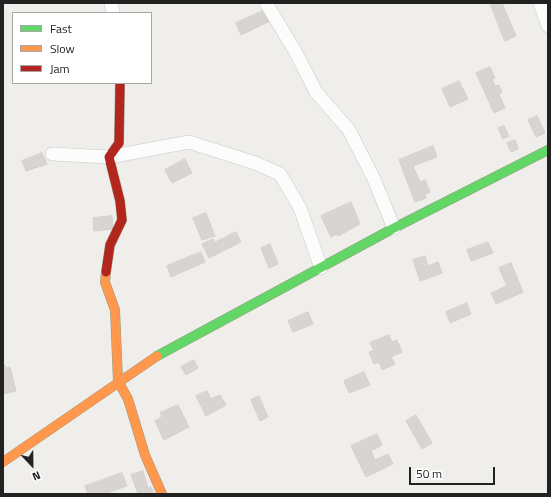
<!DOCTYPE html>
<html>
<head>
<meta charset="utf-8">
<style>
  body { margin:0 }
  #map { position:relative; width:551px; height:497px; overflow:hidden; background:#f0eeeb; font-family:"Titillium Web",sans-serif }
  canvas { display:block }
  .frame { position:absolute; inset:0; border:4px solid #222; pointer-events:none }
  .legend { position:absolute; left:12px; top:12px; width:140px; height:72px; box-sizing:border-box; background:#fff; border:1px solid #a7a7a7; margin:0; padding:5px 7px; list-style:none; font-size:12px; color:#222 }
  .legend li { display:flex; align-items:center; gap:8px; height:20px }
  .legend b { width:20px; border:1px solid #a7a7a7 }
  .north { position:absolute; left:12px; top:445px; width:40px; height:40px; -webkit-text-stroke:3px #fff; paint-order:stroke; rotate:158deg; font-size:11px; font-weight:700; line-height:16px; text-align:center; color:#222 }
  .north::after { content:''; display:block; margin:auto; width:14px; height:18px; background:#222; clip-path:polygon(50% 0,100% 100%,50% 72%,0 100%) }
  .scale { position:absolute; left:409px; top:467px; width:86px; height:18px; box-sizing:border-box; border:2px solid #222; border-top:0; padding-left:5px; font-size:12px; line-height:14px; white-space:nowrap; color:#222; -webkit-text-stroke:3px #fff; paint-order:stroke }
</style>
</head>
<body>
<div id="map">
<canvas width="551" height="497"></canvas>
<div class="frame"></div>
<ul class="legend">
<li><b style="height:5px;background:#63d668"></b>Fast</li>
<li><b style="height:5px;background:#ff974d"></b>Slow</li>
<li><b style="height:5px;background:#b3261e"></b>Jam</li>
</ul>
<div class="north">N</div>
<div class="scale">50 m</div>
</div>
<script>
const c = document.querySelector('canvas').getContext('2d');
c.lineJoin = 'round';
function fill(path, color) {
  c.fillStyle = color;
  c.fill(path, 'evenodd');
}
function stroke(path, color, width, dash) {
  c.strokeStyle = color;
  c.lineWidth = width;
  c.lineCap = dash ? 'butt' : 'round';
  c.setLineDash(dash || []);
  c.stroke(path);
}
const building = new Path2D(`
  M490 3H502L516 36 505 41Z
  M265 10 270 21 241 35 236 23Z
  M490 67 495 78 492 79 495 86 499 85 502 92 499 94 505 108 494 113 476 73Z
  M459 81 468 99 450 107 442 89Z
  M537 116 545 133 536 137 528 120Z
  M504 126 509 136 503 139 498 128Z
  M515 140 518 149 511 152 507 143Z
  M433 146 437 157 413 166 420 182 425 180 430 192 425 194 426 198 415 202 399 160Z
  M42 153 47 164 26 171 22 161Z
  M185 159 192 173 172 183 165 170Z
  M351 202 360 224 338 236 337 234 331 237 321 216Z
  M206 213 215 236 202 240 193 218Z
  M112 216 113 229 94 231 93 218Z
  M236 232 241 242 209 258 202 244 213 239 215 242Z
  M488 242 493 253 471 261 467 250Z
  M270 244 278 264 269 268 261 248Z
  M201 252 205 262 171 277 167 266Z
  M425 256 428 266 438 262 442 273 420 281 413 260Z
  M511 263 523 292 496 304 491 293 507 286 499 268Z
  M467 303 471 314 450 323 446 312Z
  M308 312 313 324 293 332 288 321Z
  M389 335 392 342 397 340 402 352 391 357 395 364 382 370 379 362 374 364 369 352 374 350 370 343Z
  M194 360 198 368 186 375 181 367Z
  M3 365H5V368L10 367 16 391 3 394Z
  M364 372 370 385 349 393 344 381Z
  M207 391 211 399 220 395 226 405 206 416 196 396Z
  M259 396 268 417 260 421 251 400Z
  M178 405 189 427 164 440 155 421 162 417 160 413Z
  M416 415 432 443 422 449 406 421Z
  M377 434 382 445 371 451 375 460 388 454 393 464 366 477 351 446Z
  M143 471 148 488 151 487 154 494H138L131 475Z
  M122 473 127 486 104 494H88L85 486Z`);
fill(building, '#d7d4d2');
stroke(building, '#d3d0cc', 1);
const street = new Path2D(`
  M111 3 113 13
  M266 3 295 51 316 92 349 130 373 177 394 228
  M540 3 548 26
  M52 154 109 157 189 142 255 163 280 174 300 208 321 268`);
const fast = new Path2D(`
  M157 356 394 228 548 150`);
const slow = new Path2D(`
  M106 272 105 282 115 310 118 381 128 399 145 455 162 494
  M3 462 157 356`);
const jam = new Path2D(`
  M106 272 110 245 122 220 120 201 109 157 119 143 120 83`);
stroke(street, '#c9c8c7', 14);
stroke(fast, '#999a82', 10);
stroke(slow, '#999a82', 10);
stroke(jam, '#999a82', 10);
stroke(street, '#fdfcfc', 13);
stroke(fast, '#63d668', 9);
stroke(slow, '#ff974d', 9);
stroke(jam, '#b3261e', 9);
</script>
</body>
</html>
